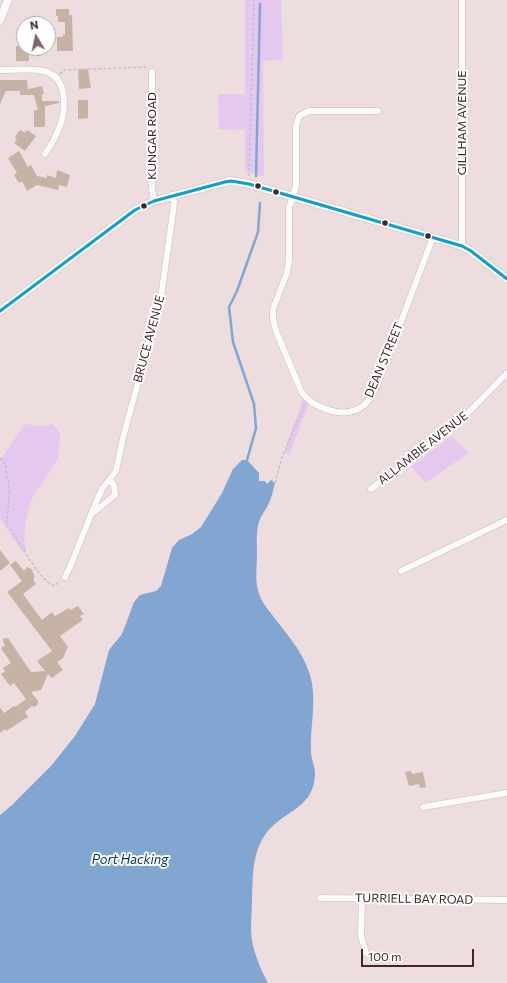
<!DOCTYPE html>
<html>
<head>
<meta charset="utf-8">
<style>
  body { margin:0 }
  #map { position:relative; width:507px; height:983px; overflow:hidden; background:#eedddf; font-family:Commissioner,sans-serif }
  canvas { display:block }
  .north { position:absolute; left:16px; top:16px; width:40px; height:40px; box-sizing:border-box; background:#fff; border:1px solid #b4a8aa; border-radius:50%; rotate:351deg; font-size:11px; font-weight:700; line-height:16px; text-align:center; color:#43262b }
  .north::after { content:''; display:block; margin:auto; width:14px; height:18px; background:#7f666a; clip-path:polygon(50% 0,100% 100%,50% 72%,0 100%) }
  .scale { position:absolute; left:361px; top:949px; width:113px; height:18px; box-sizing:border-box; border:2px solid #43262b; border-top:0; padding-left:5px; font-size:12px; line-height:14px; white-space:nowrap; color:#43262b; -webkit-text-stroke:3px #fff; paint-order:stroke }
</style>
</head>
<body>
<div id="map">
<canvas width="507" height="983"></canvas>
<div class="north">N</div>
<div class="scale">100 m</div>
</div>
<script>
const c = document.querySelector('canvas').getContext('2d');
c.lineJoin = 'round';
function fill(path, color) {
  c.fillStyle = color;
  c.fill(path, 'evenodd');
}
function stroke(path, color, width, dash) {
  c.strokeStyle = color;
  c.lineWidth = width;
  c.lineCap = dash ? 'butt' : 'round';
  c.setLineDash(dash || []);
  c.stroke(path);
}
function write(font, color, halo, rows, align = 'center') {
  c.font = font + ' Commissioner,sans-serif';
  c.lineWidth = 4;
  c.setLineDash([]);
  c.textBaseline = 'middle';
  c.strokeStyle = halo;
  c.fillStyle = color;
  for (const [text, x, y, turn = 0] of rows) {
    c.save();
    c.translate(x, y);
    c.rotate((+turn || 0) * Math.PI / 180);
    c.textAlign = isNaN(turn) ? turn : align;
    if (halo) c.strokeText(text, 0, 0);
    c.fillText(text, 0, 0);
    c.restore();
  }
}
fill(new Path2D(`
  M245 0H281L283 60 263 61 264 177 245 171V130L219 129 218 94H245Z
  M304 396 310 401 289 455 284 452Z
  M25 424 42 426 53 424 60 433 58 459 31 500 26 520 24 539 27 550 22 552 0 518V460Z
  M452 436 469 453 425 483 411 466Z`), '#e5c8ef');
fill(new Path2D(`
  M242 460H247L259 473V481H265L267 484 271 480 275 483C273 490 272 497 269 503 266 510 261 515 259 522 256 531 257 542 257 552 257 577 252 590 270 612 284 631 302 650 309 672 318 697 310 725 311 751 311 759 315 766 315 774 314 810 282 810 265 835 252 854 253 876 252 899 252 913 250 927 252 941 255 956 261 970 268 983H0V815L12 805 51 766 75 736 95 704 109 650 122 634 134 602 140 595 156 591 161 586 172 548 179 540 192 534 201 527 222 493 233 469Z`), '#81a6d2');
stroke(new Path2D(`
  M256 176 260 4
  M247 460 256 428 254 404 233 342 229 307 237 291 258 232 260 203`), '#81a6d2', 2.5);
fill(new Path2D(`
  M56 9H69V15H72L73 51H57V37H63V34L65 35V22H58V16H56Z
  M24 34V48H29V61H16V46H19Z
  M88 69 91 88 79 89 78 70Z
  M0 80H27L28 89 42 86 44 94H42V101H58L59 103 45 106V127H34V110H38L34 95H20V91H6L0 104Z
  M78 100H88V118L78 119Z
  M20 130 25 133 27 130 36 136 25 151 14 143 17 139 15 137Z
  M19 151 28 167 31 165 37 176 47 178V175L56 178 57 170 70 175 67 187 59 185 58 190 37 185 27 191 22 181 19 183 14 175 17 173 8 158Z
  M0 550 10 563 0 571Z
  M16 561 24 571 27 567 33 570 32 572 34 574V581L36 584 23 594 42 620 52 612 55 616 69 608 70 610 78 606 84 614 80 616 83 620 60 636 68 647 63 658 57 662 63 670 52 678 48 674 41 690 31 692 38 701V704L35 707 32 706 25 712 28 717 6 731 5 729 0 733V707L4 713 14 706 15 707 26 699 14 683 10 686 1 674 5 671 3 668 11 663 1 648 5 645 3 642V639L5 638H8L31 672 45 671 37 661 52 651 7 592 22 581 10 565Z
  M411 771 412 774 423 772 426 787 420 788 419 784 409 786 405 772Z`), '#c6b3a6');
const minor = new Path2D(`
  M0 70C12 70 33 68 44 71 71 78 66 116 56 135 53 142 49 148 45 154
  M152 72V188L154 201
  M378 111H309L299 116 296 126V186L289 208V260L287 273 273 309V319L276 331 301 391C311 407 340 418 358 409 367 405 371 397 376 388L433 237
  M462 246V0
  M371 489 457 424 507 373
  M93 513 115 495 114 486 110 480
  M401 571 507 520
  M65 577 70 567 96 502 102 489 116 471 123 438 161 297 173 212 174 202 173 195
  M423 807 507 793
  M320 898 507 900
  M362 898 361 936 366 953`);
const tertiary = new Path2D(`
  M0 20 8 0
  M0 311 135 210 154 201 225 182 231 181 249 184 462 246 471 251 507 279`);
stroke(minor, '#cfb9bc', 7);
stroke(tertiary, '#cfb9bc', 9);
stroke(new Path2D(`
  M60 74 64 70 147 67 148 68
  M249 176 254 0
  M0 458 6 465C5 472 8 477 9 484 10 498 8 511 6 524 22 542 33 574 54 586L60 581
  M275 483 282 457 305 405`), '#c7bfc0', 1.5, [3, 2]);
stroke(minor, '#fcfafa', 6);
stroke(tertiary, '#fcfafa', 8);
stroke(new Path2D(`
  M0 311 135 210 154 201 225 182 231 181 249 184 462 246 471 251 507 279`), '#0aa0d2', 3);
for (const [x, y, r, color] of [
  [258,186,3.5,"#43262b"],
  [276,192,3.5,"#43262b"],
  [144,206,3.5,"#43262b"],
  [385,223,3.5,"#43262b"],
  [428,236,3.5,"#43262b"]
]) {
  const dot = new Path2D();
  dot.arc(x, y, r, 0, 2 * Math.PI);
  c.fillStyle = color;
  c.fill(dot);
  stroke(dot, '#fff', 1.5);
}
write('12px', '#43262b', '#fff', [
  ["GILLHAM AVENUE",462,123,-90],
  ["KUNGAR ROAD",152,136,-90],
  ["BRUCE AVENUE",149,339,-75],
  ["DEAN STREET",384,360,-67],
  ["ALLAMBIE AVENUE",423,448,-38],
  ["TURRIELL BAY ROAD",414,899,1]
]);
write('italic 13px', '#0c3a63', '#fff', [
  ["Port Hacking",130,860]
]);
</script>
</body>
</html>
